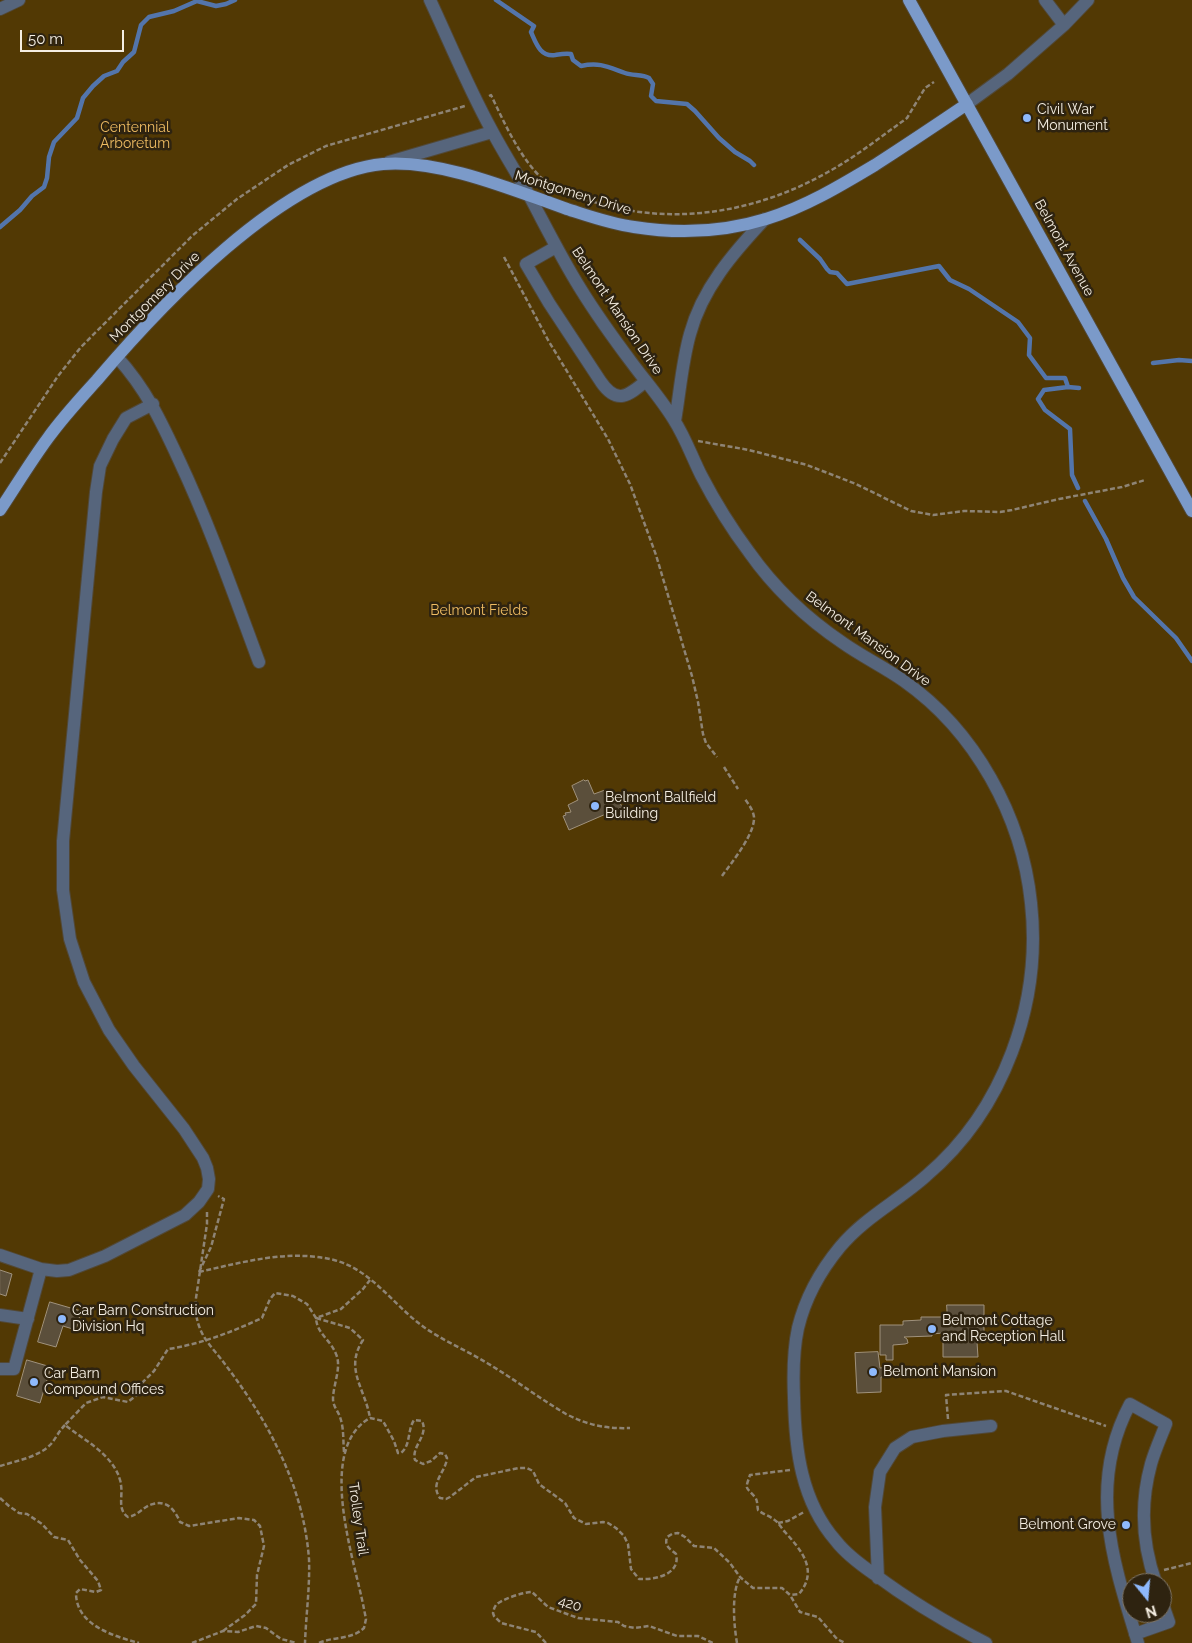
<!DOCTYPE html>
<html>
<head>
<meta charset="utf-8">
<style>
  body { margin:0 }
  #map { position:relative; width:1192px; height:1643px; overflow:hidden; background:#382d1a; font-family:Raleway,sans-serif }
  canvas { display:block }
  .north { position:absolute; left:1122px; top:1573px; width:50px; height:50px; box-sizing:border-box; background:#2e2310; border:1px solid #7e7464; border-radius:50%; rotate:163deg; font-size:14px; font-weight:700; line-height:20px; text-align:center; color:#f5eee2 }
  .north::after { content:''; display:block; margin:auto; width:18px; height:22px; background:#8eb9fc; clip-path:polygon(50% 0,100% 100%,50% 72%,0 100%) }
  .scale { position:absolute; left:20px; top:30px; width:104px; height:22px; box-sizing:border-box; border:2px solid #f5eee2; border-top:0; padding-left:6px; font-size:15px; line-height:18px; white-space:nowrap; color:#f5eee2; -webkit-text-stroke:4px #2e2310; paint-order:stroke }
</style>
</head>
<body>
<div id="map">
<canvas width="1192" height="1643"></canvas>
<div class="north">N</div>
<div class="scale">50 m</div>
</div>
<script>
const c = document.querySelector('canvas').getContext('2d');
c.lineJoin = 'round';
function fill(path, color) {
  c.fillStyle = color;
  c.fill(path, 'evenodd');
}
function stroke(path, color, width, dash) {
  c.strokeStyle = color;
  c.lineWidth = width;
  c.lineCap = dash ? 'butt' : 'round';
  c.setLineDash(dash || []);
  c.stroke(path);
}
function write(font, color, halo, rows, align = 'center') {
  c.font = font + ' Raleway,sans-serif';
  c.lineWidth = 5;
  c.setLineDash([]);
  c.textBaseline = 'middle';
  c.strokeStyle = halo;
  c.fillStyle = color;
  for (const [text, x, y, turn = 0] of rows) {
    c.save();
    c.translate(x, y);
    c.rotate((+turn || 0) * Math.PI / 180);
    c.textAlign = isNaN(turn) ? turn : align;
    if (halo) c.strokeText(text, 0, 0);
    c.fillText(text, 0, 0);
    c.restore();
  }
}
fill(new Path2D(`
  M0 0H1192V1643H0ZM1132 1583H1162V1613H1132Z`), '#523904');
stroke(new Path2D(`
  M496 0 534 26 531 32C536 43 540 57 555 55 561 54 566 53 571 54L573 60 581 66C600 62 608 67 625 73 633 76 642 74 649 78L653 84 651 96 656 101 687 104 695 111 719 138 735 152 750 161 754 165
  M0 227 20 210 32 196 44 187 47 178 49 157 54 142 77 118 83 98 93 86 104 76 117 71 123 62 134 52 141 25 149 17 174 11 197 1 216 6 226 4 235 0
  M800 240 820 259 827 269 830 272 837 273 847 284 939 266 950 280 969 289 1018 322 1030 338 1029 355 1046 378H1065L1068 387 1079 388
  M1153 363 1179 360 1192 361
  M1068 387 1044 390 1038 399 1045 410 1070 429 1072 475 1078 488
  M1085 501 1106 539 1123 578 1134 597 1176 638 1192 661`), '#5375ab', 4.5);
const building = new Path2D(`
  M584 780 585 781 588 780 594 794 605 790 608 797 612 793 613 795 616 794 622 807 569 830 563 816 566 815 565 813 571 812 568 805 578 800 572 786Z
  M0 1270 12 1274 6 1296 0 1294Z
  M50 1302 81 1311 76 1330 63 1326 56 1347 38 1342Z
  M947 1305H984V1342H977L978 1357H943V1333L932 1334V1336L904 1337 907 1339 908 1343 905 1344 893 1345V1360H886V1355H880V1325H903V1321L921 1320V1317H947Z
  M878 1352 880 1368 890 1367 891 1377H881V1392L857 1393 855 1353Z
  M27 1360 51 1367 40 1403 17 1396Z`);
fill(building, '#5b4f3b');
stroke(building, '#a0927d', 1);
const minor = new Path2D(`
  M430 0C450 43 468 87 491 129 503 152 518 175 531 199 547 229 562 259 580 288 596 314 614 339 632 363 646 382 662 400 674 420 685 437 692 457 701 475 715 502 731 528 749 552 775 589 806 618 843 643 863 657 884 667 904 681 975 731 1022 816 1031 903 1042 1003 1004 1110 926 1176 898 1201 864 1218 840 1247 821 1270 805 1299 798 1328 793 1351 793 1375 794 1398 795 1449 801 1501 836 1541 846 1554 861 1565 874 1574 910 1601 947 1623 986 1643
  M1045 0 1064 25
  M0 9 19 0
  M967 104 1008 74 1064 25 1088 0
  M389 162 492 132
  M556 247 526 264 549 303 601 382C617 405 628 396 646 381
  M117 357C146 389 161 421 179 460 210 526 234 595 259 662
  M675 421C680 392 682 362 690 334 702 289 733 253 765 219
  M0 1255 41 1269 57 1271 69 1270 105 1256 185 1215 199 1202 208 1189 209 1179 207 1168 203 1158 184 1129 134 1066 109 1030 84 982 70 939 63 890V841L96 492 100 466 113 439 126 418 153 404
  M0 1315 28 1319
  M0 1369H14L41 1269
  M878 1578 875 1507 880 1472 895 1448 912 1437 943 1431 991 1426
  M1135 1634 1169 1622 1162 1602
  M1138 1643C1113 1562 1087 1485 1130 1404L1166 1424C1161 1437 1155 1450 1151 1464 1140 1504 1142 1544 1156 1583`);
const major = new Path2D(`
  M909 0 1192 511
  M0 510C16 486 31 461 48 438 63 417 80 399 97 380 159 307 284 173 383 164 440 159 513 190 567 209 589 216 611 224 634 227 678 234 724 232 766 219 805 207 840 186 875 165 906 145 936 125 967 104`);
stroke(minor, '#524836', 14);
stroke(major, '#524836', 14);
stroke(new Path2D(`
  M489 96 491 95C504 122 521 161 545 181 562 195 588 200 608 206 683 225 761 210 828 172 854 158 879 138 903 121L907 118 925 88 934 82
  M504 257 548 340 608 439 630 484 656 555 692 676 698 702 703 734 706 743 717 757
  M698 441 749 450 807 465 856 484 911 511 933 515 964 511 1000 512 1012 510 1059 499 1122 487 1145 480
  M0 463 58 376 81 347 192 236 237 199 288 165 326 146 465 106
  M724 767 738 789
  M722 876C732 862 755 834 754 817 753 810 749 805 745 799
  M207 1212V1224L196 1298C195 1310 196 1320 201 1331 206 1342 214 1350 221 1359 242 1386 264 1419 278 1449 295 1484 306 1520 309 1559 310 1587 306 1615 305 1643
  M199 1272 211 1247 224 1199 218 1196
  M199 1272C243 1262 289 1249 334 1260 370 1269 393 1304 421 1325 441 1340 466 1350 487 1363 514 1379 539 1398 566 1414 587 1425 607 1429 630 1428
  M948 1419 946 1395 1006 1391 1106 1426
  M344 1452C343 1440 344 1428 340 1417 338 1411 333 1406 333 1399 333 1385 342 1367 336 1354 330 1339 317 1334 316 1318L350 1328 363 1340C344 1369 365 1388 370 1418
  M0 1466C16 1461 39 1457 51 1444 56 1438 59 1431 65 1425
  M790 1470 750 1475C745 1490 745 1486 755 1497 758 1501 757 1506 758 1510 764 1515 773 1517 778 1523 780 1525 782 1529 785 1532 801 1550 819 1570 799 1594L790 1595
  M0 1498 9 1506 19 1513 27 1514 42 1524 54 1537 68 1540 80 1560 98 1581 101 1590 96 1592 80 1589 76 1593C76 1625 113 1636 139 1643
  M778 1523 788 1521 804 1512
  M1164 1570 1192 1563
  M223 1631 245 1615 256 1604 257 1575 264 1546 260 1526 254 1520 239 1518 189 1526 180 1522C175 1510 167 1500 153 1504 144 1506 139 1515 128 1517 117 1510 123 1496 121 1485 121 1482 119 1477 118 1474 107 1451 84 1440 65 1425L86 1403 103 1397 128 1402 138 1394 141 1384 154 1371 168 1349C201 1344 232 1332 262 1318L270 1299 275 1293 293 1296 307 1304 316 1318 341 1309 363 1289 370 1280
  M192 1643 223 1631 238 1632 256 1626 266 1628 281 1639 297 1643
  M319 1643C335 1636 351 1640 364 1628L366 1619 364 1609C355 1561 315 1449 370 1418L383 1421 394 1441 398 1453H401C411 1445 407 1431 414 1420L422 1421C429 1436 411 1446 415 1460L423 1464 431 1461 440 1453 445 1454 447 1458C446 1472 429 1483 440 1498L446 1499 450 1497 476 1477 519 1468H527L533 1471 539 1484 565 1503 574 1518 586 1524 603 1522 608 1523 616 1528 624 1536 628 1544 631 1569 639 1579C654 1580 681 1575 676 1554 670 1549 664 1546 667 1537L672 1534 678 1533 685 1537 694 1546 714 1548 730 1563 740 1577 753 1588H782L790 1595 800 1612 818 1617 837 1639 845 1643
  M546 1643 536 1632 501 1623 494 1616 493 1613C494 1609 494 1608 496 1605 502 1599 524 1592 532 1592L548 1607 578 1618 618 1622 624 1626 635 1628 649 1626 677 1636H698L713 1643
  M737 1643C734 1626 731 1593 740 1577`), '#8e8475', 2.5, [5, 2.5]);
stroke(minor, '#56657c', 12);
stroke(major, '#7b9ac9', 12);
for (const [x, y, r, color] of [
  [1027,118,5,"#8eb9fc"],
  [595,806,5,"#8eb9fc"],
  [62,1319,5,"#8eb9fc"],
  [932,1329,5,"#8eb9fc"],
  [873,1372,5,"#8eb9fc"],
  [34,1382,5,"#8eb9fc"],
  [1126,1525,5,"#8eb9fc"]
]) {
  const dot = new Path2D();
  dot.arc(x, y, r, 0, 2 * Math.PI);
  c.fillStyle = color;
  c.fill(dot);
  stroke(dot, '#2e2310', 2);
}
write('14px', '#f5eee2', '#2e2310', [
  ["Civil War",1037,110],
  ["Monument",1037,126],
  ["Belmont Ballfield",605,798],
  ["Building",605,814],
  ["Car Barn Construction",72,1311],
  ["Division Hq",72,1327],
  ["Belmont Cottage",942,1321],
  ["and Reception Hall",942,1337],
  ["Belmont Mansion",883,1372],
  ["Car Barn",44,1374],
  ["Compound Offices",44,1390],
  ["Belmont Grove",1116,1525,"right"]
], 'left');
write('14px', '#efbc62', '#2e2310', [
  ["Centennial",135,128],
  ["Arboretum",135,144],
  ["Belmont Fields",479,611]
]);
write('14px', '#f5eee2', '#2e2310', [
  ["Montgomery Drive",573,193,17],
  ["Belmont Avenue",1064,248,61],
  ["Montgomery Drive",155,297,-45],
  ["Belmont Mansion Drive",617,311,56],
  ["Belmont Mansion Drive",868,639,36],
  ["Trolley Trail",358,1519,82],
  ["420",570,1604,17]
]);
</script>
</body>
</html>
